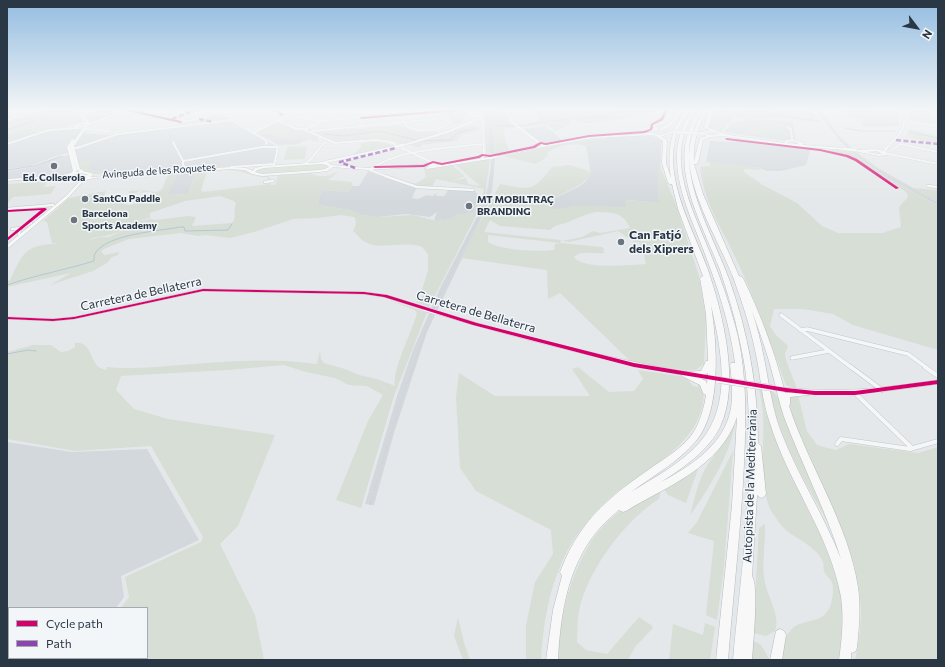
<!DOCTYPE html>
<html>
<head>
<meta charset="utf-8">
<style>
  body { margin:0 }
  #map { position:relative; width:945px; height:667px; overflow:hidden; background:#e5e8ea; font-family:Commissioner,sans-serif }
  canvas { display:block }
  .frame { position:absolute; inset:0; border:8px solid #2a3745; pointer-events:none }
  .legend { position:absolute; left:8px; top:607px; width:140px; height:52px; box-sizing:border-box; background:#f3f6f9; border:1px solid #a3aab1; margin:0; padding:5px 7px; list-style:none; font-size:12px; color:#2a3745 }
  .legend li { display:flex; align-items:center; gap:8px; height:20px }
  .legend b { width:20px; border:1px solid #a3aab1 }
  .north { position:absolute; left:897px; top:8px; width:40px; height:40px; -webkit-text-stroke:3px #f3f6f9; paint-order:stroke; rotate:122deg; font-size:11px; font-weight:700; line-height:16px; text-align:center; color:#2a3745 }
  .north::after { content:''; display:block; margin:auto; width:14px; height:18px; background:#2a3745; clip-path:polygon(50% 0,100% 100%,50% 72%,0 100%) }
</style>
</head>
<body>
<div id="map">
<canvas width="945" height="667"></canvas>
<div class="frame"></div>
<ul class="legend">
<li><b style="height:5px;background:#d6006c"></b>Cycle path</li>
<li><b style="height:5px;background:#8e44ad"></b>Path</li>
</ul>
<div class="north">N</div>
</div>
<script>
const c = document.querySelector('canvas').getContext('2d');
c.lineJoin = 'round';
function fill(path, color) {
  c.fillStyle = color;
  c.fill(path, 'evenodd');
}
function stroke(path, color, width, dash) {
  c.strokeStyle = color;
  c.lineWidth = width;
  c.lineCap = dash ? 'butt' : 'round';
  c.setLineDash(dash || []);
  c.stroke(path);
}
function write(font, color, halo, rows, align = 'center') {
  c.font = font + ' Commissioner,sans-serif';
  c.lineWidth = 3;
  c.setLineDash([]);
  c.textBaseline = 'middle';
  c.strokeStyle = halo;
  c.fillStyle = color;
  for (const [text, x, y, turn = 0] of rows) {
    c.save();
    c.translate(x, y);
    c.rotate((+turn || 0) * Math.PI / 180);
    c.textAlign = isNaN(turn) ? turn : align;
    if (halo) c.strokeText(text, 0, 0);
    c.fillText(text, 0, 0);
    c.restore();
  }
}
fill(new Path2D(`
  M487 109H492L495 160 492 191 487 206 427 332 394 433 374 505 365 504 397 396 413 350 441 286 478 215 487 191 491 166Z
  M530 109H628L544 123Z
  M769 109H809L817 118 803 117 768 111Z
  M815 109H821L838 135 856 152 878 168 938 202V205L884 176 861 160 841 142Z
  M833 109H899V126L866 127 862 125 863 120 846 117 847 114Z
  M460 110H465L468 113 461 122 454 125 445 111Z
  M745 118 750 120 768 119 793 121 795 138 797 140 784 141 724 132 731 124Z
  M231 120 279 148 274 164 94 174 81 172 68 175 7 180V171L34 167 52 159 68 155 67 153 56 156 30 166 7 169V136L31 128 34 129 32 130 41 133 49 130 79 128 81 130 80 133 112 135Z
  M546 126 563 141 542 143 523 129Z
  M261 129 273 134 309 138 298 144 278 145 256 132Z
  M642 135 657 137 662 140 660 168 658 171 659 203 626 200 627 206 625 207 556 210 550 208 548 205 553 199 578 187 585 182 591 174 585 140Z
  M734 139 795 147 811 148 806 165 781 171H767L760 168 706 162 710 141 735 142Z
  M196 171 188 194 167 195 178 172Z
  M368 171 417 187 412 198 418 199 427 195 433 196 435 194H437L436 196H444L449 189 475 191 479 196 473 213 456 215 451 219 437 221 434 220 437 212 430 217 406 214 378 217 362 215 350 210 318 205 321 190 348 192 352 186H359Z
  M7 442 72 452 147 449 199 540 121 576 124 597 116 608H9V658H111L112 660H7Z`), '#d3d8dd');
fill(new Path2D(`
  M49 109H73L83 121C70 127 45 133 31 130L34 129 31 128 7 136V133L27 126 7 132V121Z
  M101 109H119L110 113 114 114 91 122 84 116Z
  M481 109H487L491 155 486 153 484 115Z
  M492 109H501L500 113 503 114 507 110 509 122 512 125 528 124 539 119 567 118 572 123 556 131 546 125 505 128 504 135 509 150 495 154Z
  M621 109H664C660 113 591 125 584 123 580 123 575 120 573 118Z
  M715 109 736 111H737L734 109H769L768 111 786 113V115L815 119 810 122 781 118H746L752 120H750L733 117 731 118 734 120 726 125 722 132 717 130 722 113 716 130 709 127Z
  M837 109H865V111L871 110V112L891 114V112L892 115 898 116 897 123C888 107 854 117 837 109Z
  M908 109 930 110V119L926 117V119L938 121V124L936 122V124L911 120Z
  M216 113 229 116 231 120 180 126 179 122 201 119Z
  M276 120 296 129H312L310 131 318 137V142L309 139 299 144 288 145 303 141 300 139 293 141 285 137 279 139 266 131 268 134 262 135 257 132 263 131 261 129Z
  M784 124V126C773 131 754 137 741 135 751 124 770 125 784 124Z
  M403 125C410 133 426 132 436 131L439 134 402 145 388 140H376L335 142 317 134 316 132Z
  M479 126V130L461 135 457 141 422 145 419 148 410 144 465 127Z
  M909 129 938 136V144L905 137Z
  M583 140H585L587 147C576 141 557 146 547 153L548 156 536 164 504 156Z
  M368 142H382L395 146 353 155 361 147V143Z
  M307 146 305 159 284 160 287 147Z
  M834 150 850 151 884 176 938 205V350L853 325 833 314 803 309H774L770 326 776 335 788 346 785 354 786 360 797 389 786 385C772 348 759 310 743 274 728 237 704 207 700 167L710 166V162L760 168 761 170 745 169 744 172 763 185 797 203 822 226 838 233H882L901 227 899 207 908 197 906 192 853 158 829 151Z
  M490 158 485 198 429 307 415 302 419 301 425 293 422 290 428 270V254L422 247C404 240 380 251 365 242 360 239 357 234 353 231 356 226 357 221 354 217L341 215 318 218 293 219 254 232 230 238 205 235 198 236 181 233 129 239 104 249 101 252 105 255 119 252 118 255 112 257 107 263 93 271 50 285 71 273 7 287V281L10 280C25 249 25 246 61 243H52L47 222 43 221 69 198 106 191 103 198 128 196 129 191 150 190 145 191 157 192 162 189 169 172 228 169 246 171 257 176H269L271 185H275L278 175 311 173C321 178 326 177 337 172L336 174 328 180 352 182V186L348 192 321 190 318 205 350 210 363 215 378 217 413 215 437 221 451 219 456 215 473 213 479 196H482L484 189 436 179 432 187 409 184 417 183 426 177 424 168 452 165 465 176 452 181 466 178 468 184 480 186 456 165ZM226 170C242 170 252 178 267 177L269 184 203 192 201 190 207 172ZM196 171 188 194 168 195 178 172ZM139 191H143L138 194 143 192H152C145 197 133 211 122 202L124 199ZM220 196 234 201 236 204C233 210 237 218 232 223L192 226 196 217 189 216 155 220 151 219 140 221 109 237H100L88 240C95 236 102 237 109 235 124 231 135 220 150 218V213L185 201Z
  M91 160 88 169 95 171 170 168 96 173 81 170 78 162Z
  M322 163 327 164 329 167 323 170 264 175 255 173 256 170 263 167Z
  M570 165 591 172V174C580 190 559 191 548 205 554 213 566 207 574 206 591 204 608 208 625 207L627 206 625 200 659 203 658 171 660 166 675 202 699 276 706 319 704 364 696 370 683 371 630 361 560 293 548 299 547 270 461 258 500 184C530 190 533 192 552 167ZM596 212C613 213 622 211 630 228L600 233 593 231 582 237 562 241 569 242 618 231 634 242H639L643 252 631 253 644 255 646 264C631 265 583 270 574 257 582 249 594 255 604 253L603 250H605L602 247 560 243 555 244 554 250C540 252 498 250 488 242V235L560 243 561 240 484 232 490 220 500 226 550 230C556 224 561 225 568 222 578 218 586 214 596 212Z
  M46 181 47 182 44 187 56 186 51 194 13 197 7 204V184Z
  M912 188 938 190V202Z
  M388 300 427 312 394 396 361 508 336 500 368 421 383 395 367 386 349 385 335 378 306 372 284 365 228 370 121 376 116 390 134 409 168 419 275 435 238 526 220 544 255 615 264 660H119L117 658H147V608H121L129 597 125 577 201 542 203 537 151 446 75 451 7 439V352L33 345H51L61 352 68 351 75 347V343C89 341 90 356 96 364 98 368 103 369 107 370L106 367C140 370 173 365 207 363 244 360 281 359 317 364L320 351 321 359 324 363 345 369 359 375 377 379 395 386C392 369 412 332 417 313L415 310Z
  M578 367 609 392 634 391 643 379 638 370 686 377 693 386 698 387V382C705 387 704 396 703 404 693 450 644 469 611 497 597 509 585 523 575 538 551 575 544 617 541 660H526V625L535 582 553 554 551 530 476 491 460 468 456 397 459 373 495 396H590L572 369Z
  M759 388 762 389 765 410 782 454 834 560 844 609 841 660H781C782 651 783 639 790 631 805 614 830 630 833 592 834 578 828 580 824 571 823 568 824 565 823 562 817 547 798 540 786 530 781 526 777 519 773 514 757 488 765 443 763 412 762 404 760 396 759 388Z
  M770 390C780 394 780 407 784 416 799 455 818 492 832 531 808 485 779 442 770 390Z
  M798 395 807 431 817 445 824 447 836 450 849 444 918 453 938 447V660H855C858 645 861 630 861 615 861 557 832 510 810 459 802 440 791 420 789 399L790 397Z
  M733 423 735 424C729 458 709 487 690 516 694 501 697 485 704 471 713 455 725 441 733 423Z
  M733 451 724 567 717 620 706 615 714 541 688 533 697 522Z
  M696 467 698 469 686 503 668 495 664 489 661 490 659 499C625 520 587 571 579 611 577 621 578 632 577 642L586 650 607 654 639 617 651 625 653 628 635 647 628 660H558C558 616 575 553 607 522 631 500 668 483 696 467Z
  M765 524C766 544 761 564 765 583 768 597 781 617 775 631L766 636 753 633 759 528Z
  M458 617 464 643 470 660H463L454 636Z
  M705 623 715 627 710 660H669L673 624 703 635Z
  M752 640 761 645 770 660H751Z`), '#d7ded5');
stroke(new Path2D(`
  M724 109 756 116 771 114 819 121
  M495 126H514
  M519 126 550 121 606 116 639 109
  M845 128 861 131H895
  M7 130 42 118 56 109
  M909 132 938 138
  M323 134 344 136 379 131 416 140
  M419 141 451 140 457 133 473 129
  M7 170 34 166 62 156
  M7 285C36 275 65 270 94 261 94 258 94 254 96 252 109 234 159 231 180 227H184L185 231 228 230 232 224
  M7 354 28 350 36 351`), '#b3c8d6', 1);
stroke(new Path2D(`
  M66 177H68`), '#c0c5c9', 3, [3, 1.5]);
stroke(new Path2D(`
  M62 178 68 177`), '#c0c5c9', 4, [4, 2]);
const streetFar3 = new Path2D(`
  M7 109 18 117
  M127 109 179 122 201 119 216 113
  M272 109 283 115
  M355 109 363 126
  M396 109 407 127C421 132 436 132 449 124L440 110
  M197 110 229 116
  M231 110 229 112 231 120 265 140 267 142 266 144
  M148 114 161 109
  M81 115 98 109
  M287 116 299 109
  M161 117 181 109
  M305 118 322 109
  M7 120 46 109
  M171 120 198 109
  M276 120 297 129H306
  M904 121 938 126
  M787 127 791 129 792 138
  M308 128 305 130 335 143 376 140 390 142 435 164
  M308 128 346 109
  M86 129 108 131
  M312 131 446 118
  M253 133 286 116 322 121 452 109
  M173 142 183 161V165L187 168
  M7 144 49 130 78 128
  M71 148H77L118 134 231 120
  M891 151 900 144 938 152
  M885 153 938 164
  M482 158 484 155 483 119
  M183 161 262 147H278
  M304 164C315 159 316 148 326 142
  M274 165 278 147
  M231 167 274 164
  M351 167 340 162 396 148
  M156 170 211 168
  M388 177 370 170C397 149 449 148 483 144`);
const streetFar2 = new Path2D(`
  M385 176 417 187 473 190
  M265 182 273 181
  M928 186 938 187
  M7 209 53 205
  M12 229 22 228 31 223
  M17 229 20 230 19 234`);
const streetFar1 = new Path2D(`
  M781 315 852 368
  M800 330 807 329 908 354 927 368
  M792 358 829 351`);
const street = new Path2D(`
  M851 367 882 390
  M925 367 938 376
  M855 393 912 448
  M837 444 841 439 910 449 938 441`);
const secondary = new Path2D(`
  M75 109H78L90 123 126 109H130L101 121 88 126 74 146 80 169 83 170V171L92 173 93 174 91 177 231 167 246 168 253 171 255 168 264 166 324 162 325 161 394 146H395V148L326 163H329L331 165 368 168 430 164 432 163 439 165 490 157 492 158 490 159 427 169 425 168 430 166 368 170 333 167 327 171 319 172 262 176 252 174 245 170 232 169 94 178 83 181 69 197 8 248H7V245L67 195 79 182 65 181 64 180 66 176 7 181V179L63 175 71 173 73 171 67 147 72 139 75 140 73 142 85 126 77 128 73 126 82 122 86 123ZM82 124H86L77 126ZM71 147 77 170 80 171 75 172 77 171ZM321 164 327 165 329 167 325 169 319 170 262 174 255 172 257 170 264 168ZM81 173 89 175 69 176ZM87 177 77 180 68 179 69 178Z
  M478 109H480L484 120 477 121 448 133 404 146 401 145 446 131 473 120 472 119 474 115H480ZM476 117H480L481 118 475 119Z
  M509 109H511L512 120 514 122 544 145 592 136 643 134V132L655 128 653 126V125L664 121 672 109H675L666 123 656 126 658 129 675 132 660 137 653 135 592 138 495 156V154H496L541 146 512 124 510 120ZM655 130 670 132 660 135 650 132 649 133H645Z
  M666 109H669L664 120H662Z
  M902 109H904C910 132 897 136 885 152L887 153V155L879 156 854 151V149C856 150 859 150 861 150 869 150 875 148 883 151 895 136 907 132 902 109ZM877 151 882 154H879L867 152Z
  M712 130 729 135 784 143 785 140 793 139 803 143V145L845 148 847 149 845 150 792 146 729 137 724 136 711 137 696 133ZM712 132 720 134 711 135 703 133ZM793 141 798 143V144L787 143 788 142Z
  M203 289 364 292 387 295 428 308V309L426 310 384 297 364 294 203 291 74 319 53 321 7 319V317L53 319 74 317Z
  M433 311H437C528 339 620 361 714 377L717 379 714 381C619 364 526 341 433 313Z
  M938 380V384C903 389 869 394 834 394 813 394 793 392 772 390L770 389 769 388 770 387 772 386C793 389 813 390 834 390 869 390 903 385 938 380Z`);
const highway = new Path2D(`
  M680 109H684C677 118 672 129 660 130V128L669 124Z
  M686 109H690C686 115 682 122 679 128 660 173 692 226 707 267 722 310 741 384 720 427 709 450 683 468 661 482 691 466 725 444 731 408 733 394 732 379 730 365L731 363H735C730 324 717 285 703 249 692 220 678 192 677 161 676 141 682 127 692 109H696C690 120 684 130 682 143 676 179 695 215 708 248 720 276 731 307 738 337 747 378 746 422 744 464 741 529 733 595 728 660H716L732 505 737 417C721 467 667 486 626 511L623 512 619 510C571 547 561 603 558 660H546L553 610 562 576 560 572C571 543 586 520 609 500 622 488 637 478 651 468 665 458 683 448 693 433 700 422 704 408 706 395L703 393 700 385 682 376 681 374 685 372 701 371 706 361H708L706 314 700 278 703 276 678 209 672 184H670L668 183 662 163 663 141 656 136 659 135 667 140 666 163 671 178C668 162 669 144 675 128 678 122 682 116 686 109ZM711 305C721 349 733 404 700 442 682 463 655 477 631 492 653 476 678 462 696 441 722 410 717 343 711 305ZM708 373 707 384 706 381 695 376 704 375Z
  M699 109H703C694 125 689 137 689 155 690 138 695 124 704 109H708C698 125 693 142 694 161L700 138 710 135 712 136 703 140 698 163 696 164H694L703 194 739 276 742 277 743 278C761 315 775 353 785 393L806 390 809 391 810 393 809 395 790 397V404L789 406C809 467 848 523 858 587 861 608 859 628 857 648L855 652 851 653V660H839C842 639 844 618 841 597 830 534 788 483 770 423 762 401 761 378 756 355 751 328 742 302 733 277 718 240 691 197 689 158 690 198 715 241 729 279 748 332 758 387 758 443L761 446 766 494 764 497 761 498 757 495 752 576C759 585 753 645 752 660H733C740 581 752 501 749 421 748 398 747 374 742 352 737 324 729 297 720 270 705 231 680 189 685 146 687 132 693 121 699 109ZM752 311C759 331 767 352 772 372 776 387 779 402 784 417 802 465 826 510 841 559 824 515 798 476 781 432 772 409 769 383 764 358 761 342 757 327 752 311Z
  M710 109H714L708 127 714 130 715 131 713 132 704 127Z
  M780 629 784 631 786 635 782 660H770L776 631Z`);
stroke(streetFar3, '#c3c6c8', 2.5);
stroke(streetFar2, '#c3c6c8', 3.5);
stroke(streetFar1, '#c3c6c8', 4.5);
stroke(street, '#c3c6c8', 5);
stroke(secondary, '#c3c6c8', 1);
stroke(highway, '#b7bbbf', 1);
stroke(streetFar3, '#f4f6f7', 2);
stroke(streetFar2, '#f4f6f7', 2.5);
stroke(streetFar1, '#f4f6f7', 3.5);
stroke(street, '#f4f6f7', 4);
fill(secondary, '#f8f8f8');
fill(highway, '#f8f8f8');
stroke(new Path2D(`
  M816 109 848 148
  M851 151 893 180 938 204
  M371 501 400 403 433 310 487 199 493 175 489 109`), '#cdd0d2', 1, [1, 2.5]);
stroke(new Path2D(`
  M370 505 372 500`), '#cdd0d2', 1.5, [3, 6]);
const secondaryBridgeFar2 = new Path2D(`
  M674 132 697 133
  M395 147 403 145
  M845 149 855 150
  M490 158 496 156`);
const secondaryBridgeFar1 = new Path2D(`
  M426 309 435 312`);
const secondaryBridge = new Path2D(`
  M719 380 772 388`);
stroke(secondaryBridgeFar2, '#c3c6c8', 3.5, []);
stroke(secondaryBridgeFar1, '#c3c6c8', 6, []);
stroke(secondaryBridge, '#c3c6c8', 7, []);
stroke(secondaryBridgeFar2, '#f8f8f8', 3);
stroke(secondaryBridgeFar1, '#f8f8f8', 5);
stroke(secondaryBridge, '#f8f8f8', 6);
stroke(new Path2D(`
  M272 109 283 115
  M172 119 198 109
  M199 119 213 122
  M896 140 938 144
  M355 168 340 162 396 148`), '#8e44ad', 2.5, [5, 2.5]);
fill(new Path2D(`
  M127 109 181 121 182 122 181 123 127 111Z
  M456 109 459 110 458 111 361 119 360 118 361 117Z
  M665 109H668L663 120 653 125 652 130 645 133 589 137 546 145 541 144 535 148 490 157 483 156 479 158 442 165 433 163 424 167 375 168 373 167 375 166 423 165 433 161 442 163 478 156 482 154 490 155 533 146 540 142 546 143 589 135 644 131 650 129 651 124 661 118Z
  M726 138 820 149 848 155 857 159 899 188 896 189 855 161 846 157 820 151 727 140 725 139Z
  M45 208 47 209 46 210 7 241V238L41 210 7 212V210Z
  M203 289 364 292 387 295 477 323 634 363 786 388 815 391H855L938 380V384L855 395H815L786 392 634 367 473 325 384 297 364 294 203 291 74 319 53 321 7 319V317L53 319 74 317Z`), '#d6006c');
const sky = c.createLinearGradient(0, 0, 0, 203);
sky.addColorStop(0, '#93bce1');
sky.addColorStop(0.54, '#f3f5f6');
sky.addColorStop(1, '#f3f5f600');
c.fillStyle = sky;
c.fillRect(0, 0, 945, 203);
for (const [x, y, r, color] of [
  [54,166,4,"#6b757f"],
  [85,199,4,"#6b757f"],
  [469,206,4,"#6b757f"],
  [74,220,4,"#6b757f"],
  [621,242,4,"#6b757f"]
]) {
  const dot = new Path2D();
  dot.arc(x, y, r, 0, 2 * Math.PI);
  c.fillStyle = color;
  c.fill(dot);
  stroke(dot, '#f3f6f9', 1.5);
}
write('10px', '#2a3745', '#f3f6f9', [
  ["Avinguda de les Roquetes",159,171,-4]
]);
write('bold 10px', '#2a3745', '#f3f6f9', [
  ["Ed. Collserola",54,178,"center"],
  ["SantCu Paddle",93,199],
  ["MT MOBILTRAÇ",477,200],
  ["BRANDING",477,212],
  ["Barcelona",82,214],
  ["Sports Academy",82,226]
], 'left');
write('bold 12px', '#2a3745', '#f3f6f9', [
  ["Can Fatjó",629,235],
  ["dels Xiprers",629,249]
], 'left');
write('12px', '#2a3745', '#f3f6f9', [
  ["Carretera de Bellaterra",141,294,-12],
  ["Carretera de Bellaterra",476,312,16],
  ["Autopista de la Mediterrània",750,486,-88]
]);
</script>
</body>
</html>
